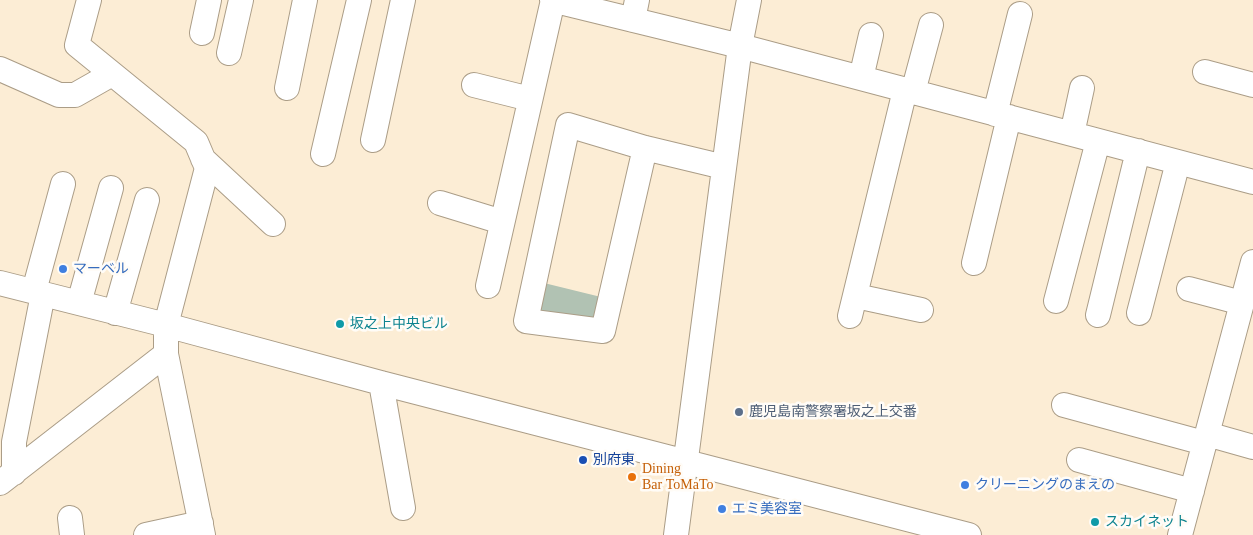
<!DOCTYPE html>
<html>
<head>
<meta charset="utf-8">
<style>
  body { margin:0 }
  canvas { display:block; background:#fcedd5 }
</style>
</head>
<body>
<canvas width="1253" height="535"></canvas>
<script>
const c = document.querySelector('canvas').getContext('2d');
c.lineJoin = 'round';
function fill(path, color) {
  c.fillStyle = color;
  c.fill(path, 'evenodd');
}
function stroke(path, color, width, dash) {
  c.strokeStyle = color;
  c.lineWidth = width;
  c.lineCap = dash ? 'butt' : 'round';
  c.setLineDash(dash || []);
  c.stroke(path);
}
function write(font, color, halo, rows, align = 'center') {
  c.font = font + ' "Times New Roman","Noto Sans JP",serif';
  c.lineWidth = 5;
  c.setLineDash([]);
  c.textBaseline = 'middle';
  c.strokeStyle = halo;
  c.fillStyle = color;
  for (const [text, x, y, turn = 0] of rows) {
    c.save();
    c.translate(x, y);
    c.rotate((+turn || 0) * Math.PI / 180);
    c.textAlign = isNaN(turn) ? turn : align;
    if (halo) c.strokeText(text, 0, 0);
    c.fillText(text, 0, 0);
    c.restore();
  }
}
fill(new Path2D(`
  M544 283 601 297 597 316 589 321 543 315 538 307Z`), '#b1c2b3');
const minor = new Path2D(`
  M552 0 740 46 1253 182
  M633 20 637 0
  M202 33 209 0
  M229 53 241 0
  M0 69 59 95H75L112 74
  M1205 72 1253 85
  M861 78 871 35
  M474 85 530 99
  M287 88 305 0
  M913 92 931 25
  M995 114 1020 14
  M1072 134 1082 88
  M373 140 403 0
  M645 148 603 331 526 321 568 125 645 148 724 167
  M323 154 359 0
  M203 159 273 224
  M440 203 502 222
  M974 263 1009 117
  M0 283 166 325 381 383 969 535
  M488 286 553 0
  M1189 289 1242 303
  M34 291 63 184
  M856 296 921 310
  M1056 301 1098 141
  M79 303 111 188
  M115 313 147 200
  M1139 313 1178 162
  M1098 315 1138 151
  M850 316 905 90
  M166 354 203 535
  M381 383 403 508
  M1064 405 1204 443
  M1207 434 1253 447
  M1079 460 1192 491
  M14 473V442L43 294
  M0 483 166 354V325L207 168 196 142 77 45 89 0
  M70 518 72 535
  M146 535 201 523
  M676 535 740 46 749 0
  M1180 535 1253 262`);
stroke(minor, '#ab9d87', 26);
stroke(minor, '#fff', 24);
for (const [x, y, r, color] of [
  [63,269,5,"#3f7fe0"],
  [340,324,5,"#0f9aa8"],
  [739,412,5,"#5c6f8a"],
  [583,460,5,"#1a4fb4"],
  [632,477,5,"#e8710a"],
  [965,485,5,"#3f7fe0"],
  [722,509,5,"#3f7fe0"],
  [1095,522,5,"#0f9aa8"]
]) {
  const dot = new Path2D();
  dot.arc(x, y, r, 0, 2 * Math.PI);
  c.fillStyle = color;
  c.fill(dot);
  stroke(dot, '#fffcf7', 2);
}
write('14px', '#366cbe', '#fffcf7', [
  ["マーベル",73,269],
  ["クリーニングのまえの",975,485],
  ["エミ美容室",732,509]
], 'left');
write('14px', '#0d838f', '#fffcf7', [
  ["坂之上中央ビル",350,324],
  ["スカイネット",1105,522]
], 'left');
write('14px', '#4e5e75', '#fffcf7', [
  ["鹿児島南警察署坂之上交番",749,412]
], 'left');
write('14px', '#164399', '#fffcf7', [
  ["別府東",593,460]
], 'left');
write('14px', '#c56008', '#fffcf7', [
  ["Dining",642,469],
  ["Bar ToMaTo",642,485]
], 'left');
</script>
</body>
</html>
